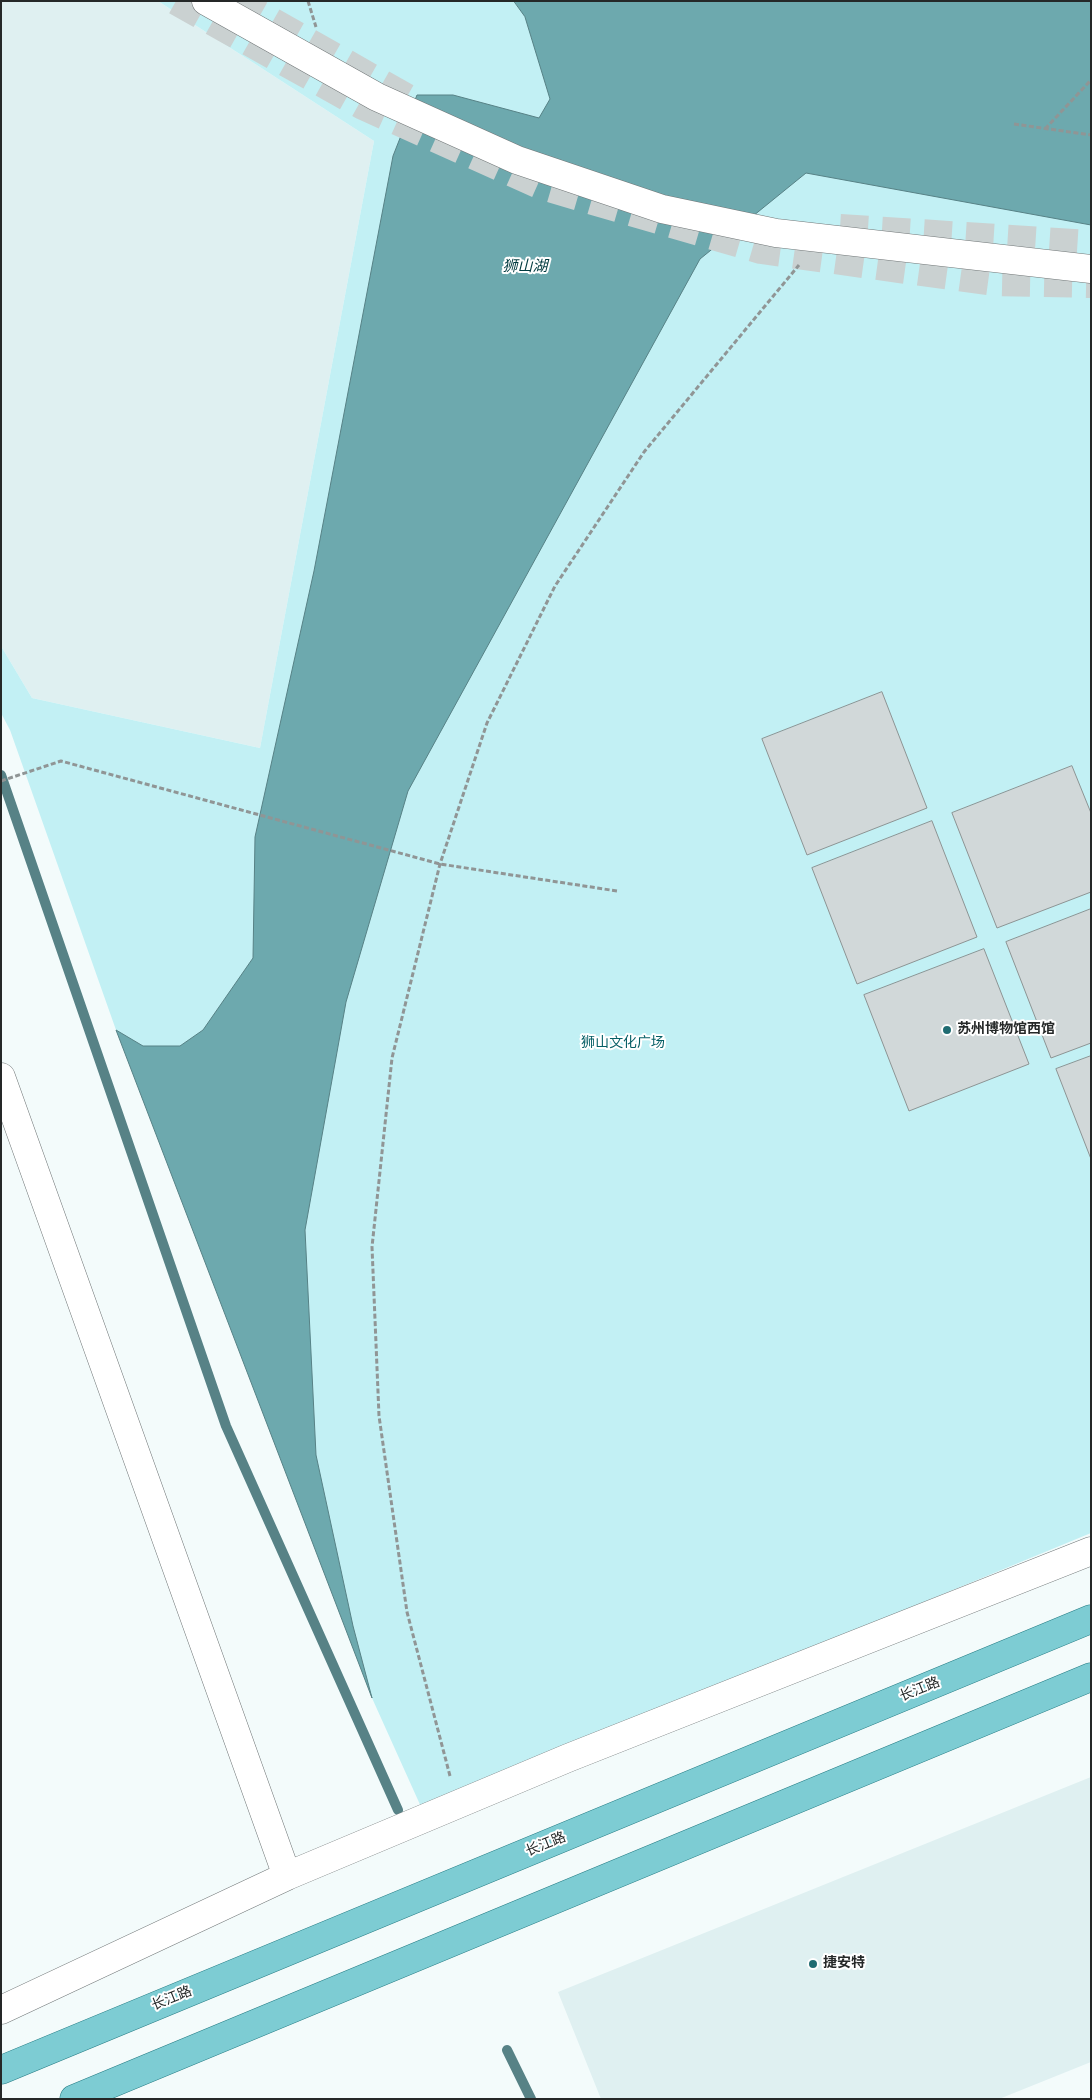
<!DOCTYPE html>
<html>
<head>
<meta charset="utf-8">
<style>
  body { margin:0 }
  #map { position:relative; width:1092px; height:2100px; overflow:hidden; background:#f3fbfb; font-family:"Titillium Web",sans-serif }
  canvas { display:block }
  .frame { position:absolute; inset:0; border:2px solid #252828; pointer-events:none }
</style>
</head>
<body>
<div id="map">
<canvas width="1092" height="2100"></canvas>
<div class="frame"></div>
</div>
<script>
const c = document.querySelector('canvas').getContext('2d');
c.lineJoin = 'round';
function fill(path, color) {
  c.fillStyle = color;
  c.fill(path, 'evenodd');
}
function stroke(path, color, width, dash) {
  c.strokeStyle = color;
  c.lineWidth = width;
  c.lineCap = dash ? 'butt' : 'round';
  c.setLineDash(dash || []);
  c.stroke(path);
}
function write(font, color, halo, rows, align = 'center') {
  c.font = font + ' "Titillium Web","Noto Sans SC",sans-serif';
  c.lineWidth = 4;
  c.setLineDash([]);
  c.textBaseline = 'middle';
  c.strokeStyle = halo;
  c.fillStyle = color;
  for (const [text, x, y, turn = 0] of rows) {
    c.save();
    c.translate(x, y);
    c.rotate((+turn || 0) * Math.PI / 180);
    c.textAlign = isNaN(turn) ? turn : align;
    if (halo) c.strokeText(text, 0, 0);
    c.fillText(text, 0, 0);
    c.restore();
  }
}
fill(new Path2D(`
  M1 1H158L374 141 260 748 32 698 1 646Z
  M1091 1777V2062L999 2099H601L558 1992Z`), '#dff0f1');
fill(new Path2D(`
  M158 1H1091V1533L422 1809 372 1698 116 1030 10 730 1 713V646L32 698 260 748 374 141Z`), '#c2f0f4');
const water = new Path2D(`
  M514 1H1091V225L806 173 700 259 408 791 346 1002 305 1230 316 1455 353 1626 372 1698 116 1030 143 1046H180L203 1030 253 958 255 837 314 571 393 156 417 95H453L539 118 550 99 525 17Z`);
fill(water, '#6da9ae');
stroke(water, '#578286', 1);
stroke(new Path2D(`
  M1 775 226 1426 398 1810
  M507 2050 531 2099`), '#578286', 10);
const building = new Path2D(`
  M882 692 927 808 807 855 762 739Z
  M1072 766 1091 813V892L997 928 952 813Z
  M932 821 977 937 857 984 812 868Z
  M1091 909V1043L1051 1058 1006 942Z
  M984 949 1029 1064 909 1111 864 995Z
  M1091 1056V1159L1056 1069Z`);
fill(building, '#d1d8d9');
stroke(building, '#8d9494', 1);
stroke(new Path2D(`
  M176 1 363 106 542 186 761 250 994 282 1091 284
  M236 1 418 104
  M840 228 1091 244`), '#cad1d1', 28, [28, 14]);
const minor = new Path2D(`
  M206 1 377 97 517 160 662 209 776 233 1091 269
  M1 1077 287 1876
  M1 2010 287 1876 568 1758 1091 1551`);
const major = new Path2D(`
  M1 2070 1091 1619
  M74 2099 1091 1677`);
stroke(minor, '#717778', 29);
stroke(major, '#267c84', 29);
stroke(new Path2D(`
  M308 1 316 27
  M1014 124 1091 135
  M1045 129 1091 80
  M1 781 61 761 440 864 617 891
  M450 1776 407 1612 379 1416 372 1247 392 1058 440 864 487 723 555 586 644 452 799 265`), '#909595', 3, [5, 2.5]);
stroke(minor, '#fff', 28);
stroke(major, '#7dccd3', 28);
for (const [x, y, r, color] of [
  [947,1030,5,"#206c72"],
  [813,1964,5,"#206c72"]
]) {
  const dot = new Path2D();
  dot.arc(x, y, r, 0, 2 * Math.PI);
  c.fillStyle = color;
  c.fill(dot);
  stroke(dot, '#fff', 2);
}
write('bold 14px', '#252828', '#fff', [
  ["苏州博物馆西馆",957,1030],
  ["捷安特",823,1964]
], 'left');
write('14px', '#055e65', '#fff', [
  ["狮山文化广场",623,1044]
]);
write('14px', '#252828', '#fff', [
  ["长江路",920,1690,-22],
  ["长江路",546,1845,-22],
  ["长江路",172,1999,-22]
]);
write('italic 15px', '#003a3f', '#fff', [
  ["狮山湖",525,267]
]);
</script>
</body>
</html>
